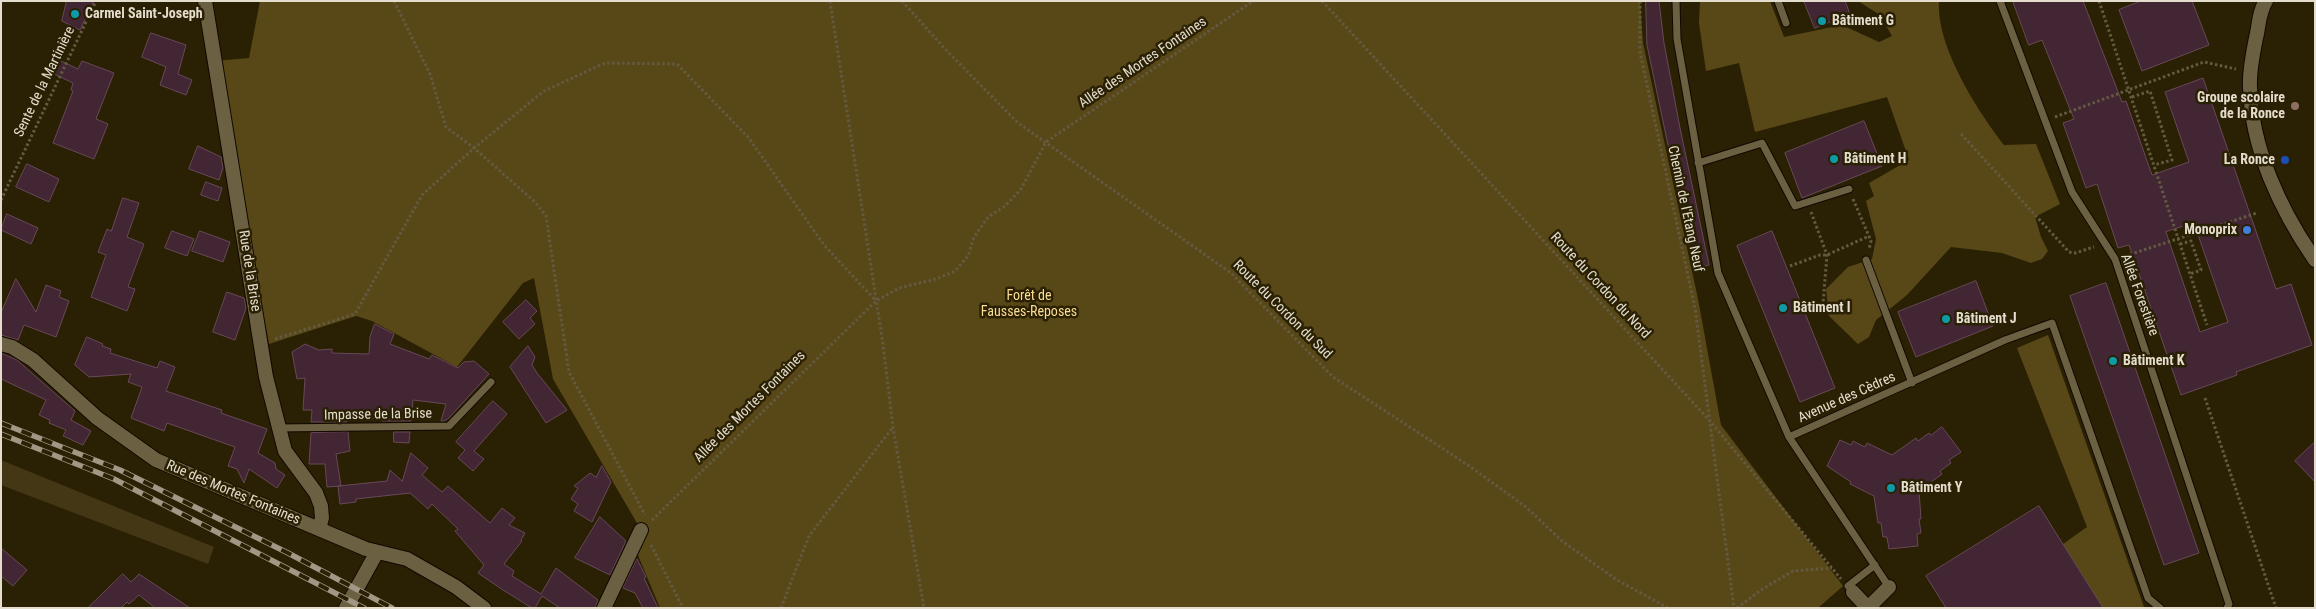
<!DOCTYPE html>
<html>
<head>
<meta charset="utf-8">
<style>
  body { margin:0 }
  #map { position:relative; width:2316px; height:609px; overflow:hidden; background:#2a2003; font-family:"Roboto Condensed",sans-serif }
  canvas { display:block }
  .frame { position:absolute; inset:0; border:2px solid #e4ddcd; pointer-events:none }
</style>
</head>
<body>
<div id="map">
<canvas width="2316" height="609"></canvas>
<div class="frame"></div>
</div>
<script>
const c = document.querySelector('canvas').getContext('2d');
c.lineJoin = 'round';
function fill(path, color) {
  c.fillStyle = color;
  c.fill(path, 'evenodd');
}
function stroke(path, color, width, dash) {
  c.strokeStyle = color;
  c.lineWidth = width;
  c.lineCap = dash ? 'butt' : 'round';
  c.setLineDash(dash || []);
  c.stroke(path);
}
function write(font, color, halo, rows, align = 'center') {
  c.font = font + ' "Roboto Condensed",sans-serif';
  c.lineWidth = 5;
  c.setLineDash([]);
  c.textBaseline = 'middle';
  c.strokeStyle = halo;
  c.fillStyle = color;
  for (const [text, x, y, turn = 0] of rows) {
    c.save();
    c.translate(x, y);
    c.rotate((+turn || 0) * Math.PI / 180);
    c.textAlign = isNaN(turn) ? turn : align;
    if (halo) c.strokeText(text, 0, 0);
    c.fillText(text, 0, 0);
    c.restore();
  }
}
fill(new Path2D(`
  M1 460 214 547 208 564 1 485Z`), '#443715');
fill(new Path2D(`
  M260 1H1640L1643 43 1698 299 1721 425 1843 586 1818 608H660L635 548 641 530 553 379 534 278 523 283 457 367 372 321 356 316 269 344 215 61 249 58Z
  M1700 1H1770L1784 37 1842 25 1879 42 1892 36 1880 15 1858 1H1939C1936 46 1977 110 2004 145L2036 144 2060 204 2035 217 2041 237 2048 251 2042 259 2031 263 2002 253 1951 247 1907 295 1876 320 1869 337 1858 344 1829 316 1826 289 1848 267 1872 259 1876 239 1866 201 1874 196 1869 183 1909 160 1887 97 1755 132 1739 63 1706 71 1699 23Z
  M2048 335 2144 607 2145 608H2103L2063 544 2087 527 2017 348Z`), '#594817');
const building = new Path2D(`
  M67 1H94L80 30 62 21Z
  M1646 1H1659L1664 43 1680 128 1709 265 1694 269 1647 45Z
  M1804 1H1845L1850 14 1815 28Z
  M2013 1H2083L2122 102 2126 101 2152 175 2189 162 2165 92 2203 78 2276 289 2291 284 2312 345 2236 372 2237 375 2181 395 2129 245 2118 248 2097 184 2086 188 2063 123 2074 119 2042 40 2029 45ZM2194 223 2228 322 2200 332 2166 232Z
  M2141 1H2192L2209 45 2142 71 2119 10Z
  M151 33 186 45 178 74 192 80 186 95 160 85 166 67 142 57Z
  M59 60 78 69 82 61 114 73 96 119 108 124 94 159 53 143 73 91 71 90 73 83 52 73Z
  M1864 121 1882 166 1802 198 1785 153Z
  M198 146 221 157 223 168 219 180 189 169Z
  M27 164 59 179 49 202 16 187Z
  M206 182 222 188 218 201 201 195Z
  M123 198 139 203 127 237 144 244 128 287 135 289 127 311 91 297 106 255 98 252 107 229 111 231Z
  M7 214 38 228 31 244 1 230Z
  M172 231 194 239 187 256 165 248Z
  M200 231 230 242 223 262 192 251Z
  M1772 231 1835 388 1800 402 1737 246Z
  M16 279 36 312 46 285 61 291 59 297 69 301 56 337 24 325 18 340 1 335V313Z
  M1976 281 1993 326 1916 357 1898 312Z
  M2106 283 2199 553 2164 565 2070 296Z
  M227 292 244 298 246 308 235 340 213 332Z
  M526 300 537 311 530 318 535 324 519 339 503 322Z
  M375 324 394 334 390 344 429 359 432 355 458 368 464 362 474 361 489 374 449 418 444 421H441L446 404 413 400 411 421H382V419L346 417 347 422H311L312 410H303L305 378 297 379 292 352 305 344 319 350 332 349V353L369 354 370 337Z
  M87 337 103 344 102 346 111 349 110 353 157 368 160 361 175 367 166 391 222 410 221 413 267 429 258 453 275 463 276 469 285 475 277 488 249 469 244 483 237 469 228 466 235 447 167 423 164 431 131 418 142 387 128 382 131 374 89 377 75 365Z
  M528 346 535 357 532 365 537 373 567 410 546 423 510 367Z
  M1 353 17 360 75 411 71 420 91 431 83 445 63 436 66 430 49 423 50 420 39 415 46 400 1 379Z
  M493 401 507 414 474 451 484 459 473 471 458 458 465 450 456 442Z
  M1942 427 1961 452 1949 460 1951 463 1940 471 1942 474 1919 491 1921 519H1919L1921 533 1917 534 1918 546 1889 549 1887 537H1883L1881 523H1878L1874 496 1850 484 1851 482 1827 466 1840 440 1851 445 1853 441 1865 447 1867 443 1892 455 1916 438 1918 441 1929 433 1931 435Z
  M348 432 350 451 336 454 341 486 327 487 325 464H309L311 433Z
  M394 432H410L409 443 394 442Z
  M2315 442V482L2295 461Z
  M411 453 428 468 422 475 442 492 448 486 490 523 502 508 515 518 509 525 525 533 521 540 522 541 504 564 514 571 512 576 541 594 556 568 598 600 595 608H560L542 596 535 608H532L503 590 478 573 484 565 455 531 458 529 432 504 428 509 410 493 356 499V502L340 504 338 486 387 481 390 470 402 481Z
  M602 466 611 482 592 522 574 511 578 504 571 499 578 488 574 486 590 473 596 477Z
  M2039 506 2103 608H1946L1926 576Z
  M600 517 626 541 610 575 575 558Z
  M1 548 27 570 13 586 1 576Z
  M637 559 646 577 644 578 658 608H643L635 593 623 588Z
  M123 574 131 582 139 574 190 608H155L139 595 129 604 127 602 121 608H88Z`);
fill(building, '#422634');
stroke(building, '#684958', 1);
const lane = new Path2D(`
  M1676 1 1677 39 1718 273 1789 437 2005 340 2052 323 2148 598 2160 608
  M1778 1 1786 23
  M2000 1 2072 192 2115 259 2229 604 2227 608
  M1698 163 1762 143 1795 206 1849 189
  M1866 260 1912 383
  M277 428 449 426 491 382
  M1789 437 1889 587
  M1848 586 1875 565`);
const street = new Path2D(`
  M205 1 266 377 285 451 316 493 321 506 322 518 319 529
  M2266 1C2259 11 2259 26 2256 38 2253 53 2249 71 2250 87 2251 148 2281 211 2315 260
  M1 344 12 347 33 360 97 418 156 460 366 549 407 559 456 587 484 608
  M1853 592 1868 608 1889 587
  M346 608 377 552
  M604 608 641 530`);
stroke(lane, '#110900', 9);
stroke(street, '#110900', 16);
stroke(new Path2D(`
  M394 1 430 74 446 127 474 148 535 202 546 216 569 372 645 515
  M830 1 883 344 893 427 924 608
  M902 1 945 49 1018 123 1231 273 1333 377 1468 465 1526 507 1562 541 1617 580 1668 608
  M1322 1 1710 421 1841 579
  M1640 1V52L1695 308 1734 608
  M2099 1 2207 325
  M2132 97 2150 91 2172 160 2154 165
  M2055 117 2204 62 2236 69
  M1961 134 2069 252 2075 253 2094 247
  M1853 199 1871 241 1869 249
  M1 200 96 1
  M1811 212 1827 255 1823 304
  M2180 244 2191 241 2201 270 2190 274
  M2125 256 2257 213
  M1790 266 1820 255H1827L1869 236
  M275 339 355 314 422 195 474 148 544 91 605 63 677 64 748 137 824 245 876 301
  M2205 398 2276 608
  M652 520 876 301 899 288 936 279 955 271 968 256 974 237 988 217 1005 206 1021 189 1046 142 1253 1
  M651 545 683 608
  M781 608 809 536 893 427
  M1737 608 1761 590 1793 571 1832 568`), '#635a41', 3, [2.5, 2.5]);
stroke(lane, '#6c6042', 7);
stroke(street, '#6c6042', 14);
const rail = new Path2D(`
  M1 423 120 470 288 553 392 608
  M1 434 114 479 364 608`);
stroke(rail, '#a09884', 5.5);
stroke(rail, '#2a2003', 4, [11]);
for (const [x, y, r, color] of [
  [75,14,5,"#0f9aa8"],
  [1822,21,5,"#0f9aa8"],
  [2295,106,5,"#8d6e63"],
  [1834,159,5,"#0f9aa8"],
  [2285,160,5,"#1a4fb4"],
  [2247,230,5,"#3f7fe0"],
  [1783,308,5,"#0f9aa8"],
  [1946,319,5,"#0f9aa8"],
  [2113,361,5,"#0f9aa8"],
  [1891,488,5,"#0f9aa8"]
]) {
  const dot = new Path2D();
  dot.arc(x, y, r, 0, 2 * Math.PI);
  c.fillStyle = color;
  c.fill(dot);
  stroke(dot, '#2a2003', 2);
}
write('bold 14px', '#e4ddcd', '#2a2003', [
  ["Carmel Saint-Joseph",85,14],
  ["Bâtiment G",1832,21],
  ["Groupe scolaire",2285,98,"right"],
  ["de la Ronce",2285,114,"right"],
  ["Bâtiment H",1844,159],
  ["La Ronce",2275,160,"right"],
  ["Monoprix",2237,230,"right"],
  ["Bâtiment I",1793,308],
  ["Bâtiment J",1956,319],
  ["Bâtiment K",2123,361],
  ["Bâtiment Y",1901,488]
], 'left');
write('14px', '#e4ddcd', '#2a2003', [
  ["Allée des Mortes Fontaines",1143,63,-34],
  ["Sente de la Martinière",45,82,-64],
  ["Chemin de l'Etang Neuf",1685,209,78],
  ["Rue de la Brise",249,271,81],
  ["Route du Cordon du Nord",1600,286,47],
  ["Allée Forestière",2139,295,70],
  ["Route du Cordon du Sud",1282,310,45],
  ["Avenue des Cèdres",1847,398,-24],
  ["Allée des Mortes Fontaines",750,407,-45],
  ["Impasse de la Brise",378,415,-1],
  ["Rue des Mortes Fontaines",233,493,23]
]);
write('14px', '#fbdd92', '#2a2003', [
  ["Forêt de",1029,296],
  ["Fausses-Reposes",1029,312]
]);
</script>
</body>
</html>
